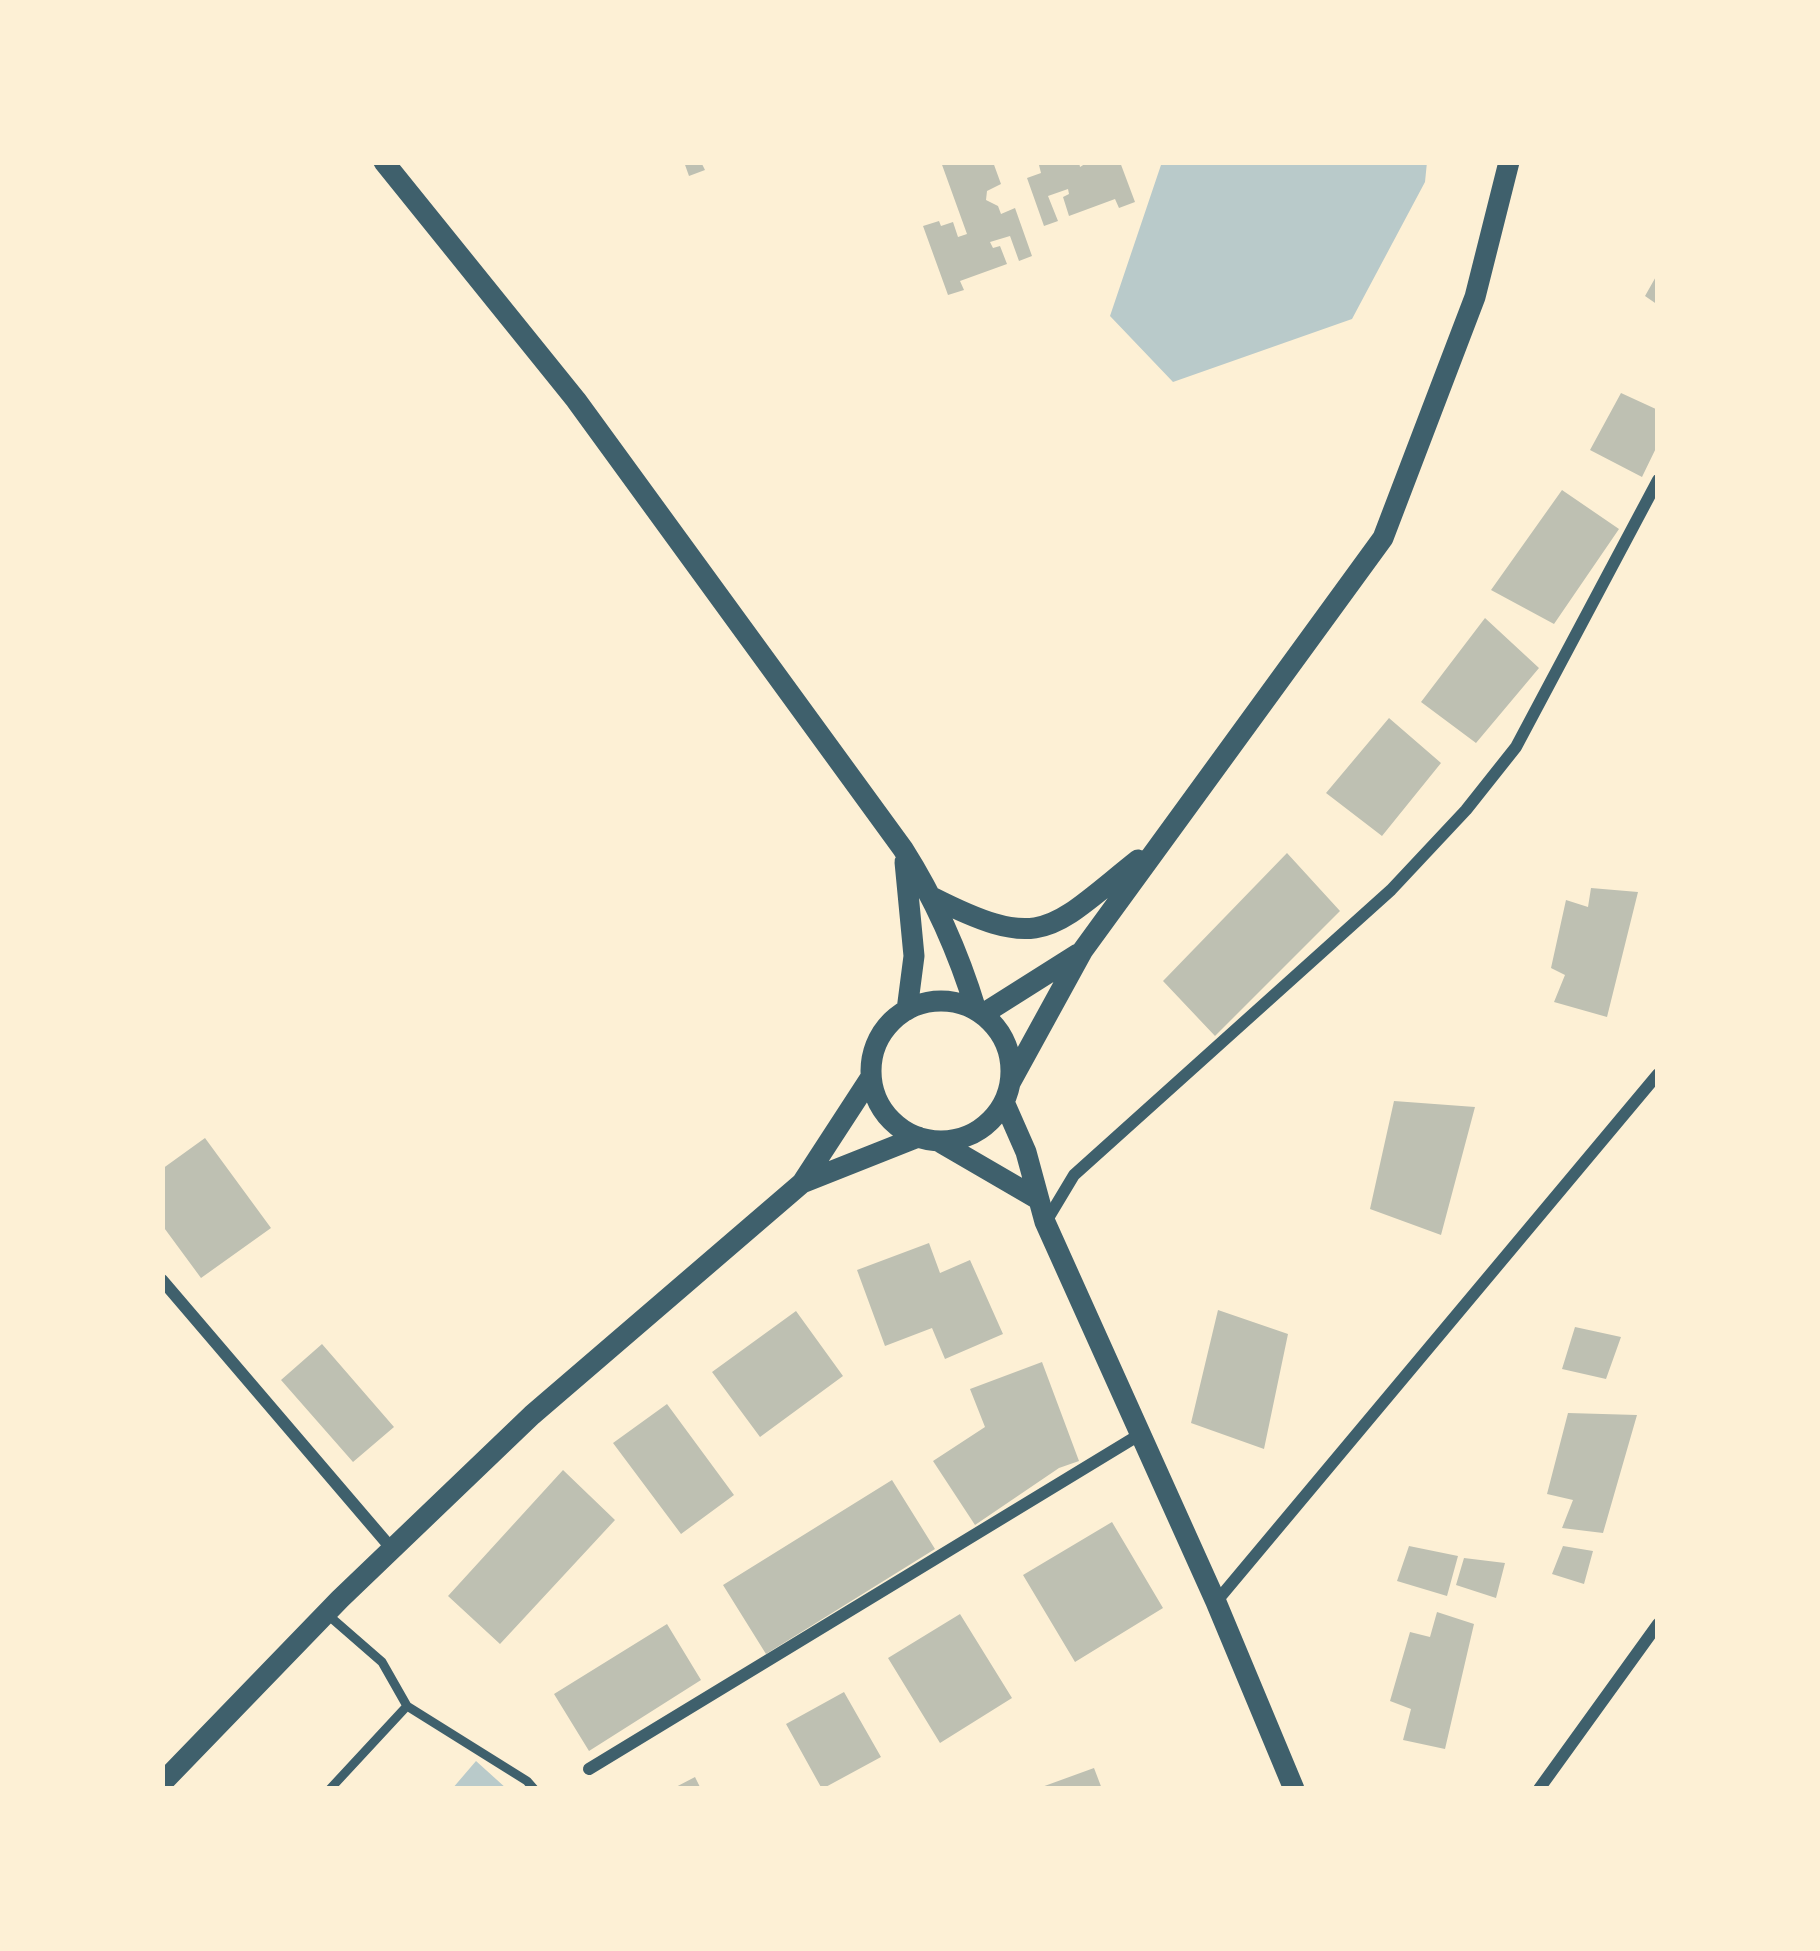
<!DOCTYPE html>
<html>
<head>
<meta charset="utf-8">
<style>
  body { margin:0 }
  #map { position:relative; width:1820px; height:1951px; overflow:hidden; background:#fdf0d5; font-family:"PT Sans Narrow",sans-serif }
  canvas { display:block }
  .frame { position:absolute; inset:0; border:165px solid #fdf0d5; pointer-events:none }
</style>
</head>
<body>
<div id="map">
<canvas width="1820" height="1951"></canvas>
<div class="frame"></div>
</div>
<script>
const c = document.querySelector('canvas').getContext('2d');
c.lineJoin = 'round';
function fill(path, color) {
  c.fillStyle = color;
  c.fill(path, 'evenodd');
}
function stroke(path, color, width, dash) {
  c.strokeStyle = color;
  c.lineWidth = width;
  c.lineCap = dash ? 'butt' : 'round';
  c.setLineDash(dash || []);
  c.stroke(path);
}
fill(new Path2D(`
  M1162 162H1427L1425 182 1352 319 1173 382 1110 316Z
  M476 1761 507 1789H452Z`), '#b9caca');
fill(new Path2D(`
  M684 162H701L705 170 689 176Z
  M941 162H993L1001 184 987 191 986 200 998 206 1001 214 1015 208 1032 256 1019 261 1010 236 990 242 993 248 1000 246 1007 264 960 281 964 290 948 295 923 226 939 221 941 226 953 222 958 237 967 234Z
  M1043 162H1079L1080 167 1088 162H1120L1135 202 1119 208 1115 199 1069 216 1063 197 1069 194 1068 189 1048 196 1058 221 1044 226 1027 178 1041 173 1039 165Z
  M1658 273V305L1645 296Z
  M1621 393 1658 410V444L1642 477 1590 450Z
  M1562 490 1619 529 1554 624 1491 590Z
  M1485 618 1539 668 1476 743 1421 702Z
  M1389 718 1441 763 1382 836 1326 793Z
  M1287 853 1340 911 1215 1036 1163 981Z
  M1591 888 1638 892 1607 1017 1554 1002 1565 975 1551 968 1566 900 1588 907Z
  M1394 1101 1475 1107 1441 1235 1370 1209Z
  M205 1138 271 1228 201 1278 162 1225V1169Z
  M929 1243 940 1273 970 1260 1003 1334 945 1359 932 1328 885 1346 857 1270Z
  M1218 1310 1288 1334 1264 1449 1191 1423Z
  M796 1311 843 1376 760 1437 712 1372Z
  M1575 1327 1621 1337 1606 1379 1562 1369Z
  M322 1344 394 1427 353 1462 281 1380Z
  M1042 1362 1079 1461 1059 1468 975 1525 933 1461 985 1427 970 1389Z
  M667 1404 734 1495 681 1534 613 1443Z
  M1568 1413 1637 1415 1603 1533 1562 1528 1573 1500 1547 1494Z
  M563 1470 615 1520 500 1644 448 1596Z
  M892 1480 935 1549 766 1654 723 1585Z
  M1112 1522 1163 1608 1075 1662 1023 1575Z
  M1409 1546 1458 1556 1447 1596 1397 1581Z
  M1563 1546 1593 1551 1584 1584 1552 1574Z
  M1464 1558 1505 1563 1496 1598 1456 1585Z
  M1437 1612 1474 1624 1445 1749 1403 1740 1411 1709 1390 1701 1410 1632 1430 1637Z
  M960 1614 1012 1698 940 1743 888 1658Z
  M667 1624 701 1680 589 1751 554 1694Z
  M844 1692 881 1757 822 1789 786 1724Z
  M1094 1768 1102 1789H1039V1788Z
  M695 1777 701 1789H672Z`), '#bec0b2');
stroke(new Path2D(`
  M328 1615 382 1662 407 1706 330 1789
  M407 1706 527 1781 534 1789`), '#3f606c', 9);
stroke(new Path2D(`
  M1047 1220 1074 1175 1391 890 1466 810 1516 747 1658 480
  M162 1280 392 1549
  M1216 1602 1658 1074
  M589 1769 1139 1435
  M1539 1789 1658 1624`), '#3f606c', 12);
stroke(new Path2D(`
  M384 162 576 400 903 849C936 901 958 951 976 1010
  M905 862 914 956 907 1010
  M934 898C1043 953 1050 930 1138 860
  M871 1071a70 70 0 1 1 140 0a70 70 0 1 1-140 0Z
  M983 1014 1078 954
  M1010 1083 1083 950 1383 538 1475 297 1509 162
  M1004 1102 1026 1152 1045 1222 1216 1602 1294 1789
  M938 1141 1036 1198
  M802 1183 918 1137
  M162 1783 340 1599 532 1415 802 1183 871 1077`), '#3f606c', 21);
</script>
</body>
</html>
